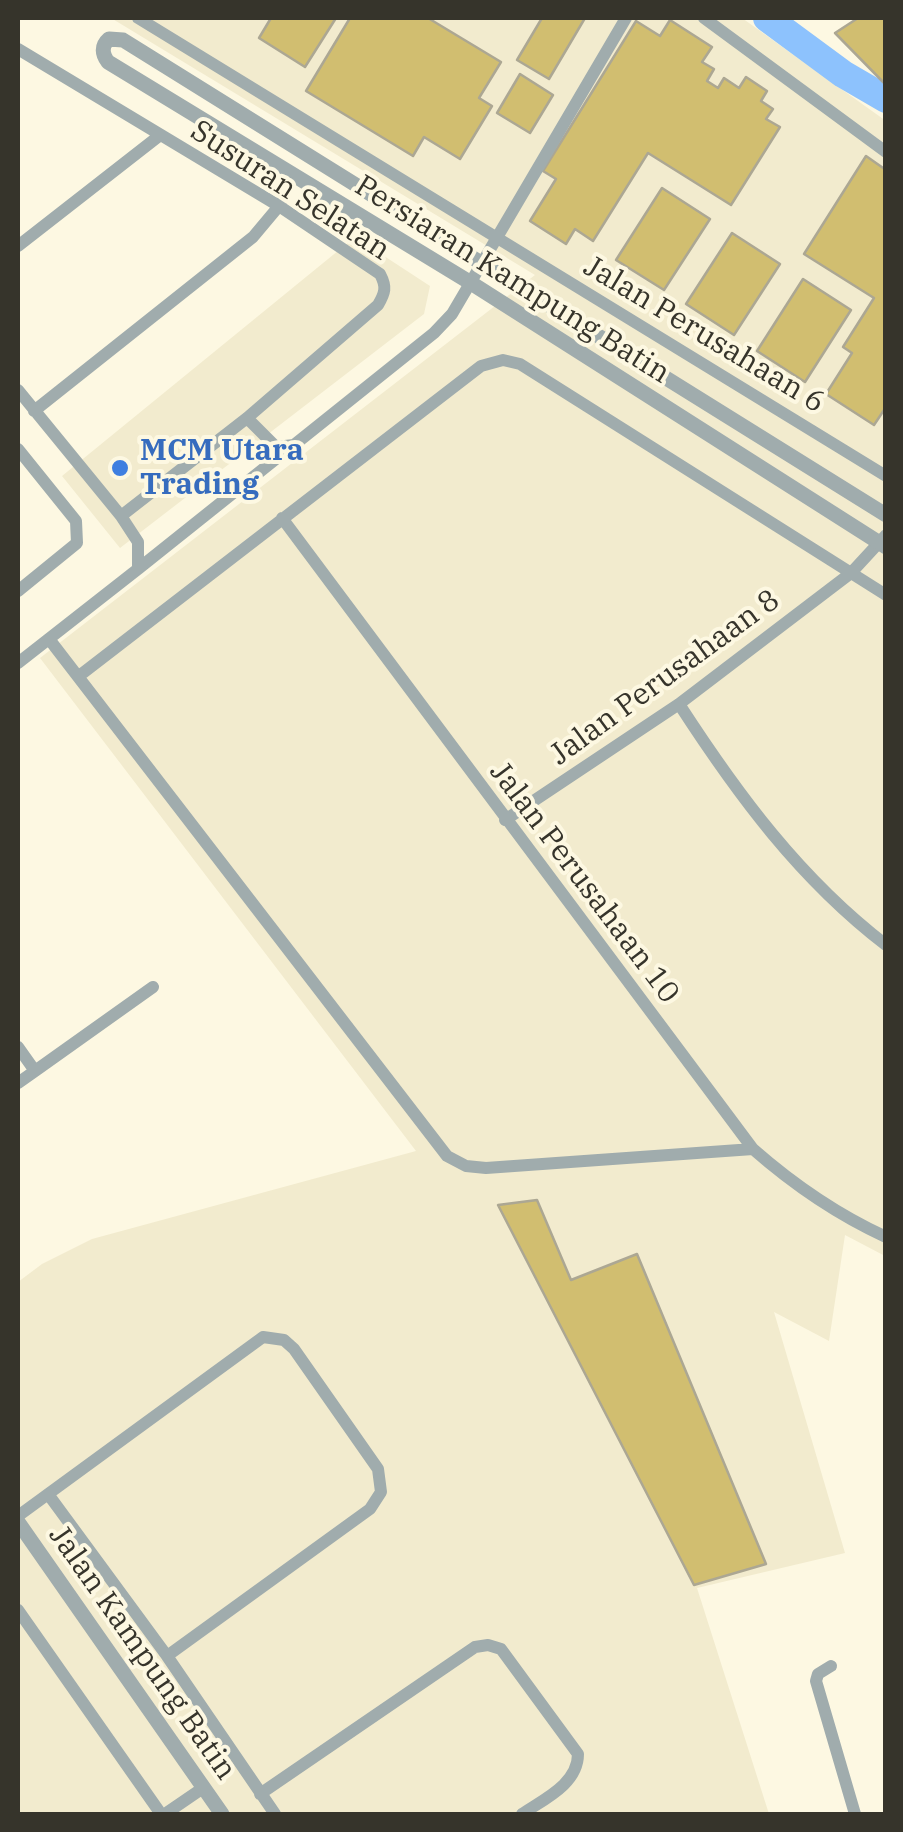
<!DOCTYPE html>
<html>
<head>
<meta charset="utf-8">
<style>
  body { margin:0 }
  #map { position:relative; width:903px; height:1832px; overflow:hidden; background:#fdf8e2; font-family:"IBM Plex Serif",serif }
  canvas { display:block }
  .frame { position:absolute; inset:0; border:20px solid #36342b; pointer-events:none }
</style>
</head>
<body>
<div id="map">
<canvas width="903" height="1832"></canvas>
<div class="frame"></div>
</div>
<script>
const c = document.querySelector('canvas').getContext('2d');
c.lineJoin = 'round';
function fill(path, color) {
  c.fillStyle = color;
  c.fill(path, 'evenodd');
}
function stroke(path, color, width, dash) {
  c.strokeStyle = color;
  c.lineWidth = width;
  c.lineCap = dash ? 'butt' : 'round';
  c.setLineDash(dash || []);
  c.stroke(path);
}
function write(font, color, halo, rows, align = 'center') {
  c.font = font + ' "IBM Plex Serif",serif';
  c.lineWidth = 8;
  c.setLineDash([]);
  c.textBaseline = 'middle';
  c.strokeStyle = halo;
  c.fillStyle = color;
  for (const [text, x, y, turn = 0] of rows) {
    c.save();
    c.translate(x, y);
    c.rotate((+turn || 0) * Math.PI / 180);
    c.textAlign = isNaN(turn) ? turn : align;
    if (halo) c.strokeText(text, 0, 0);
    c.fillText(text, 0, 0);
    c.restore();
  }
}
fill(new Path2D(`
  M111 18H742L886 121 885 1256 845 1235 829 1341 774 1312 845 1553 697 1588 769 1814H18V1282L42 1264 92 1239 416 1151 40 658 535 275Z
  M355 237 430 286 424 314 120 548 62 476Z`), '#f2ebce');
stroke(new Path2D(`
  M767 18 843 74 886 99`), '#8dc2fd', 28);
const building = new Path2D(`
  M271 18H336L305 67 259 38Z
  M350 18H428L501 62 479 98 492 106 460 159 424 137 413 156 306 91Z
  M542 18H585L549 79 517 60Z
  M858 18H886V85L835 33Z
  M670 20 712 47 702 62 714 69 707 81 718 88 724 78 739 88 746 77 767 91 761 101 773 109 766 119 780 127 731 205 648 153 593 241 575 229 566 244 530 221 556 179 543 171 636 21 660 36Z
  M520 74 553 95 530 133 497 113Z
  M866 156 886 170V407L874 425 826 394 852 353 843 347 874 298 804 254Z
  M662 188 710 219 664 290 616 260Z
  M732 233 780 264 734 335 686 304Z
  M803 279 851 310 805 382 757 351Z
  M537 1200 571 1280 637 1254 766 1564 694 1585 498 1205Z`);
fill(building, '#d1be70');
stroke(building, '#aca793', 2.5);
stroke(new Path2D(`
  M138 18 886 476
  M704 18 886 152
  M18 49 279 206 380 274C387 287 385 293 378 305L247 418 121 516
  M18 246 159 136
  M18 390 121 516 138 542V569L18 663
  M34 411 253 237 279 206 293 177
  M247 418 276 447 294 445 434 333 452 314 626 18
  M18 449 76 521 77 543 18 591
  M282 518 753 1149C794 1185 836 1214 886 1237
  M138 569 292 446
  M49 639 447 1156 466 1166 486 1168 753 1149
  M79 676 481 366 503 360 520 364 886 595
  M679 704C738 795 800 879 886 945
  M505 820 679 704 851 573 886 535
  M18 1047 35 1071 18 1083
  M35 1071 153 987
  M48 1494 167 1656 275 1814
  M18 1516 263 1337 284 1340 294 1349 378 1469 381 1492 370 1509 167 1656
  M18 1610 161 1814
  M831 1666 818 1674 816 1681 855 1814
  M260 1794 475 1647 488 1645 501 1649 578 1754C578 1784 544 1799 522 1814
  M165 1814 203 1788`), '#a0acad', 12);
stroke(new Path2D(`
  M886 515 123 40 109 39C101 46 102 54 108 62L471 283 886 547
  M18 1522 222 1814`), '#a0acad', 15);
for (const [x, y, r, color] of [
  [120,468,10,"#3f7fe0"]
]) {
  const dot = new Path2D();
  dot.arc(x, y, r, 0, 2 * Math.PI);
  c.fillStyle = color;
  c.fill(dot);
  stroke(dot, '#fdf8e2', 4);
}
write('30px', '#36342b', '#fdf8e2', [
  ["Susuran Selatan",290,191,33],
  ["Persiaran Kampung Batin",512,280,32],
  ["Jalan Perusahaan 6",704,335,31],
  ["Jalan Perusahaan 8",665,678,-36],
  ["Jalan Perusahaan 10",584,883,53],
  ["Jalan Kampung Batin",142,1653,55]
]);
write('bold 30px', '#366cbe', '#fdf8e2', [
  ["MCM Utara",140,451],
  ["Trading",140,485]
], 'left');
</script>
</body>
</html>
